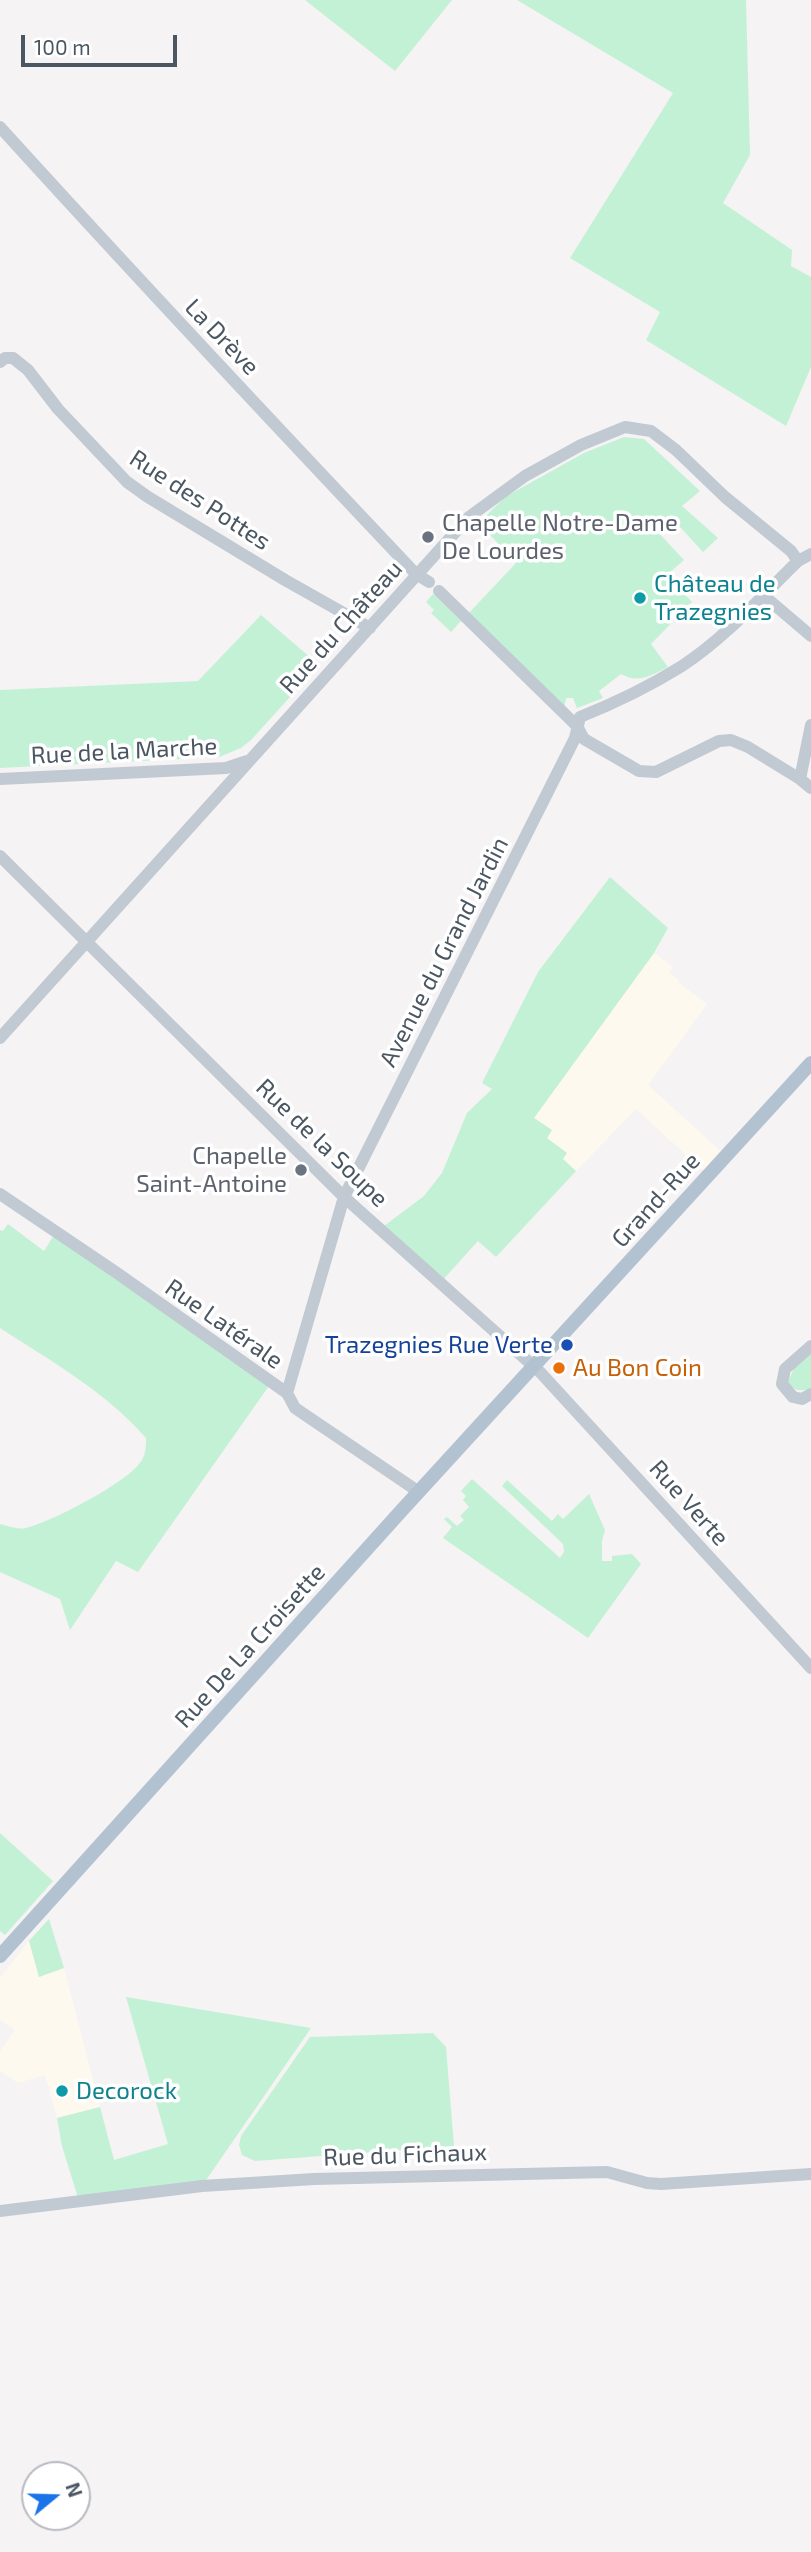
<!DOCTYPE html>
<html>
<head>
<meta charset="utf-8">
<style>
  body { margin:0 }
  #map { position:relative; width:811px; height:2552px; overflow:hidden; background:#f5f3f3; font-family:"Exo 2",sans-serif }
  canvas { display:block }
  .north { position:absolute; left:21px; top:2461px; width:70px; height:70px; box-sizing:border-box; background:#fff; border:2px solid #b7bbc0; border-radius:50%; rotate:71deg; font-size:19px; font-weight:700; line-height:28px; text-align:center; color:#4a5661 }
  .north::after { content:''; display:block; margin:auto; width:24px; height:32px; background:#1a73e8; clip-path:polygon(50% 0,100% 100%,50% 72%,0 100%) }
  .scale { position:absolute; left:21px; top:35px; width:156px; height:32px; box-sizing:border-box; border:4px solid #4a5661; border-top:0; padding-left:9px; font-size:21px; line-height:24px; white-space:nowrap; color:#4a5661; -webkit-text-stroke:5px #fff; paint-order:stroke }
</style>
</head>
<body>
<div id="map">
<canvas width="811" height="2552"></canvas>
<div class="north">N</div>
<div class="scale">100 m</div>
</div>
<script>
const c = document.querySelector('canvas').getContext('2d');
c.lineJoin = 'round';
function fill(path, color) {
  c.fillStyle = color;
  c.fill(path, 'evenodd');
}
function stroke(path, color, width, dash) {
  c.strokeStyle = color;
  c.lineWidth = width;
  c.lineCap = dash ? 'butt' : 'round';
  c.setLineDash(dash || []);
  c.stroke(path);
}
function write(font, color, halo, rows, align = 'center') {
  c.font = font + ' "Exo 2",sans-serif';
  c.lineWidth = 7;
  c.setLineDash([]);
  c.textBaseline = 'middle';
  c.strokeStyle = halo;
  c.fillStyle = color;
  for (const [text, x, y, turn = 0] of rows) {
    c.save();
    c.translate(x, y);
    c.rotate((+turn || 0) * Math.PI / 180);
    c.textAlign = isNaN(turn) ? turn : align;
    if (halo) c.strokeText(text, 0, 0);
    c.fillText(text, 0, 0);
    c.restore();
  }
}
fill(new Path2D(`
  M654 953 673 967 669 973 679 980 678 982 707 1004 648 1085 726 1156 708 1175 636 1109 576 1171 562 1159 567 1153 547 1138 534 1118Z
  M29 1941 39 1977 64 1968 100 2107 57 2118 45 2075 18 2083 0 2071V2051L15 2030 0 2020V1978Z`), '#fdf9ef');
fill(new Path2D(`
  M305 0H452L395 71Z
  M517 0H746L750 155 723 203 792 250 791 266 811 277V367L786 426 646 340 660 312 570 258 673 93Z
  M624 437 644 439 700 491 682 506 718 538 703 552 670 516 656 530 684 560 667 575 692 602 651 644 668 667C652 675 638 684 621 674L599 691 603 698 577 708 573 698H566L564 709 468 614 516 563 479 523 505 497 584 453Z
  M433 594 461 621 451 632 431 613 434 610 426 602Z
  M261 615 319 665 251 740 241 748 219 757 0 768V690L198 681Z
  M610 877 668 928 654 953 534 1118 552 1130 547 1138 567 1153 563 1159 576 1171 496 1257 478 1241 440 1283 380 1229 424 1196 442 1173 467 1113 492 1089 482 1083 538 972Z
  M8 1224 44 1251 56 1232 271 1383 138 1572 116 1561 70 1630 60 1599 0 1572V1524C8 1526 19 1530 26 1528 51 1522 124 1484 139 1464 146 1456 146 1448 146 1438 106 1392 51 1361 0 1328V1230L3 1231Z
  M811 1350V1388C803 1392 793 1391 788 1382L794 1368Z
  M472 1479 560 1558 564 1552 563 1544 502 1486 507 1480 552 1521 558 1514 563 1519 589 1494 605 1530 602 1541V1561H612V1556L632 1554 641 1564 588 1638 443 1538 452 1527 444 1519 447 1517 457 1526 464 1520 460 1516 469 1507 463 1500 466 1496 461 1491Z
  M0 1833 53 1881 5 1935 0 1931Z
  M49 1919 64 1968 39 1977 29 1941Z
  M126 1997 311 2028 202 2186 79 2201 62 2146 57 2118 100 2107 114 2160 168 2144Z
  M433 2033 446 2047 454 2146 255 2161 242 2155 239 2145 241 2136 310 2037Z`), '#c3f1d5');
stroke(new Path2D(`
  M0 127C137 278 276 426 416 574L429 582
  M0 362 5 358H13L28 370 58 409 127 482 148 497 285 580 370 628
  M439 591 577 726 584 739 639 771 656 772 719 741 731 740 748 747 800 779 811 788
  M763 595 811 636
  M0 779 226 768 247 761
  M800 779 811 725
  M0 856 344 1197 540 1372 811 1668
  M0 1038 469 517 525 476 581 445 625 427 651 431 676 450 725 497 791 551 798 561
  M0 1194 117 1273 287 1393 295 1408 419 1492
  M811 1346 785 1369 782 1384 793 1397 802 1399 811 1394
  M287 1393 344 1197 575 738 580 717C615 703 650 686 682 666 725 638 761 597 798 561L811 554
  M0 2211 202 2186 314 2179 607 2172 647 2183 661 2184 811 2174`), '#c1cad2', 12);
stroke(new Path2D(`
  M0 1956 402 1510 811 1063`), '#b3c2d1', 14);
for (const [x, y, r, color] of [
  [428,537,7,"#6b7280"],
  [640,598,7,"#0f9aa8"],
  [301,1170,7,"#6b7280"],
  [567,1345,7,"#1a4fb4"],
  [559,1368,7,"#e8710a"],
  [62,2091,7,"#0f9aa8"]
]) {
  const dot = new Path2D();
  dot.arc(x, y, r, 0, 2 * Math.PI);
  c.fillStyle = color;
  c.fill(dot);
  stroke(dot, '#fff', 2.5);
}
write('24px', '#4a5661', '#fff', [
  ["La Drève",222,337,46],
  ["Rue des Pottes",200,500,33],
  ["Rue du Château",341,627,-48],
  ["Rue de la Marche",124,751,-3],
  ["Avenue du Grand Jardin",444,952,-63],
  ["Rue de la Soupe",322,1143,44],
  ["Grand-Rue",656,1200,-48],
  ["Rue Latérale",224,1324,35],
  ["Rue Verte",689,1503,48],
  ["Rue De La Croisette",250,1646,-48],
  ["Rue du Fichaux",405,2155,-2]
]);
write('24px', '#5b616d', '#fff', [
  ["Chapelle Notre-Dame",442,523],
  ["De Lourdes",442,551],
  ["Chapelle",287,1156,"right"],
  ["Saint-Antoine",287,1184,"right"]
], 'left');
write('24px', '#0d838f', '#fff', [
  ["Château de",654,584],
  ["Trazegnies",654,612],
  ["Decorock",76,2091]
], 'left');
write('24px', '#164399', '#fff', [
  ["Trazegnies Rue Verte",553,1345]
], 'right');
write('24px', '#c56008', '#fff', [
  ["Au Bon Coin",573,1368]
], 'left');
</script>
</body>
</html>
